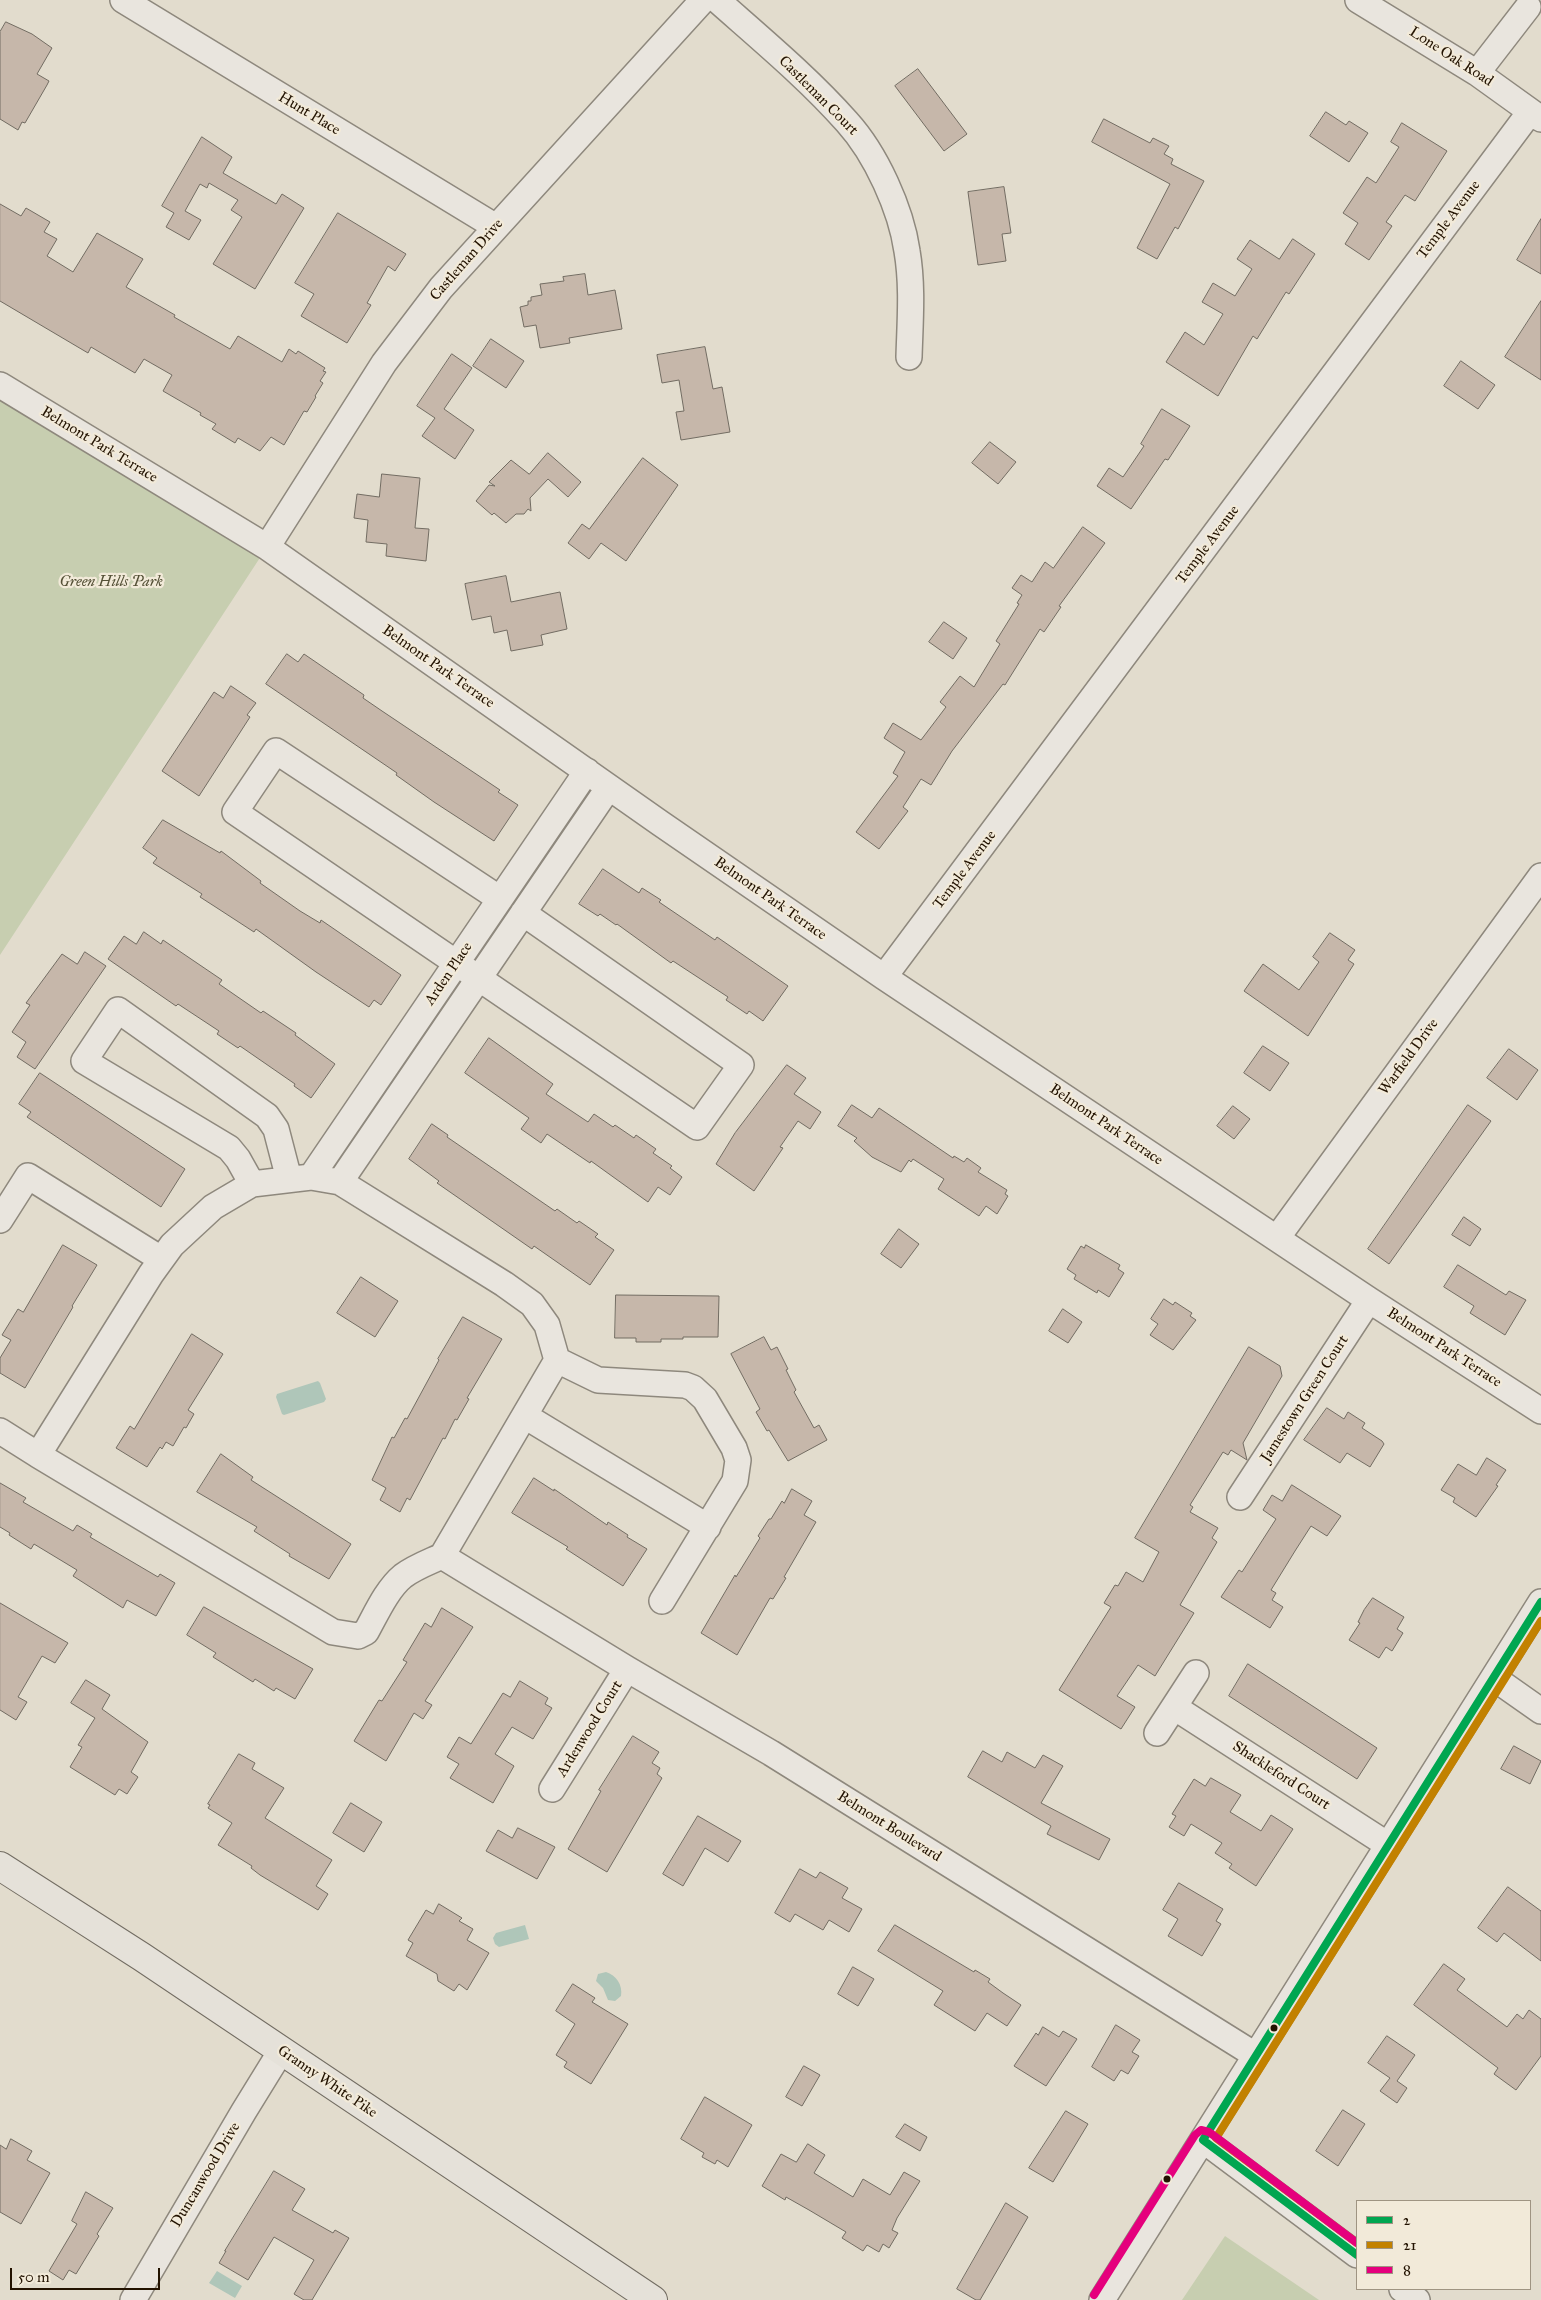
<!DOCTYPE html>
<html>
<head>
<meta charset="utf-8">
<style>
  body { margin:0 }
  #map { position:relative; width:1541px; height:2300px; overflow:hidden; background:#e2dccd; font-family:"IM FELL Great Primer",serif }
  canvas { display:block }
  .legend { position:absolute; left:1356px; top:2200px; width:175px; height:90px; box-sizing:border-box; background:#f2ead9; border:1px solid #9f9482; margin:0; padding:6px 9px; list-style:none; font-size:15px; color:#221200 }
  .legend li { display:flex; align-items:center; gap:10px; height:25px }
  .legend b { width:25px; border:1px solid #9f9482 }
  .scale { position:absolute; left:10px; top:2268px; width:150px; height:22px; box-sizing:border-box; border:2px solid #221200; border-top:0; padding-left:6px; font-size:15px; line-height:18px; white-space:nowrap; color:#221200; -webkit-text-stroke:4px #f2ead9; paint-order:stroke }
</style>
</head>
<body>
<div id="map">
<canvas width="1541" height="2300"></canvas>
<ul class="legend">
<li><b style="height:6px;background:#00a651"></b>2</li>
<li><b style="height:6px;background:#c28100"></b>21</li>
<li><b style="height:6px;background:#e5007d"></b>8</li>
</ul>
<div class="scale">50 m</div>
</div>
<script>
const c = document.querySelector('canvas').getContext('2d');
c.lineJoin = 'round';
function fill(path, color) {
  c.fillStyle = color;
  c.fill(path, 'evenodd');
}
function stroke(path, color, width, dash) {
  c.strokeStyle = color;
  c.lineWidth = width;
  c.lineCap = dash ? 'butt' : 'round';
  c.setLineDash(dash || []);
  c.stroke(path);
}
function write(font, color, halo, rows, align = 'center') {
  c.font = font + ' "IM FELL Great Primer",serif';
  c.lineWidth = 4.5;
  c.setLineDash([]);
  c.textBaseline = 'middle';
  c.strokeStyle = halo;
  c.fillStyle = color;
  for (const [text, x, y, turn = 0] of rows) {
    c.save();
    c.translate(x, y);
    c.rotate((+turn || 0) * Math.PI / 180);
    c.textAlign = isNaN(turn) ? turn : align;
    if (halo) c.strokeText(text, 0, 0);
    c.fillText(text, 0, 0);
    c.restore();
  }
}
fill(new Path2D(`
  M0 385 267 547 0 955Z
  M1225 2236 1319 2300H1182Z`), '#c7ceb0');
fill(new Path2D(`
  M318 1381 320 1383 326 1399 324 1402 284 1415 282 1414 276 1397 277 1394Z
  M525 1925 529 1939 499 1947 495 1944 493 1938 496 1933Z
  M606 1972C616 1975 623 1985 621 1996L615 2001 608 2000 603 1988 596 1981 598 1974Z
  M217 2271 242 2286 235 2298 209 2283Z`), '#afc6b9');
const building = new Path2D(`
  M6 22 32 34 52 48 37 74 49 81 47 85 25 123 22 122 18 130 0 119V32Z
  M918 69 967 134 944 151 895 86Z
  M1326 112 1346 125 1349 121 1368 133 1349 162 1310 136Z
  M1104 119 1150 143 1153 138 1169 146 1164 154 1173 159 1171 164 1204 181 1178 229 1175 227 1157 259 1137 248 1170 184 1092 142Z
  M1402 123 1447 151 1415 201 1405 195 1386 222 1392 226 1369 260 1345 244 1358 223 1343 213 1367 177 1376 183 1399 147 1391 142Z
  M202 137 232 157 223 173 276 204 282 194 304 208 255 289 213 264 242 217 231 210 238 200 209 183 207 188 200 184 185 211 201 220 189 240 166 227 174 213 162 206Z
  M1004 187 1011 233 1002 234 1006 261 978 265 968 192Z
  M0 204 21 216 26 208 50 222 44 232 57 239 47 256 73 272 97 233 143 259 126 287 175 315 174 317 230 349 238 336 282 362 289 349 296 354 298 351 325 368 323 371 326 372 320 381 323 383 315 396 316 397 307 412 304 411 284 445 271 437 260 451 238 438 235 443 212 429 216 424 200 415 201 413 163 391 172 375 144 359 135 373 91 347 88 353 0 301Z
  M338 213 406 254 395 271 388 266 367 303 371 305 347 343 301 316 314 294 295 283Z
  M1541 219V274L1517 260Z
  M1293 239 1315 254 1289 294 1286 292 1257 339 1253 336 1218 396 1166 362 1185 332 1204 345 1223 314 1202 302 1213 283 1235 296 1252 269 1237 259 1250 240 1279 259Z
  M585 274 588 295 615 290 622 329 569 338 570 343 540 348 536 325 524 327 520 307 528 305V301H531V297L542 295 540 284 564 281 563 277Z
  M1541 301V380L1505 357Z
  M491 339 524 361 506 388 473 366Z
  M705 347 713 389 722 387 730 432 681 440 676 412 684 411 679 380 662 383 657 355Z
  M452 354 472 368 444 409 474 430 455 459 422 436 435 418 417 406Z
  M1461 361 1495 385 1478 409 1444 386Z
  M1162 409 1190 426 1168 460 1165 459 1131 509 1097 486 1109 468 1123 477 1144 446 1141 444Z
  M990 442 1016 462 998 484 972 463Z
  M548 453 581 482 568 497 548 479 530 498 531 511 528 509 524 514H516L506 523 494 513 492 515 476 501 489 485 495 486 489 482 511 460 529 474Z
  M643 458 678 485 626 561 601 543 589 559 568 543 582 524 589 529Z
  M382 474 420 478 415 528 429 529 426 561 386 556 387 544 366 542 368 520 354 518 357 494 379 497Z
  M1083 527 1105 543 1059 606 1061 607 1044 632 1040 629 1005 685 1003 684 952 751 931 785 921 779 903 807 908 811 879 849 856 832 898 776 893 773 905 752 884 738 893 723 921 740 946 707 940 702 960 676 974 687 1000 644 996 641 1019 604 1017 603 1022 595 1012 588 1021 575 1032 582 1045 562 1053 568Z
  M506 576 511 602 560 592 567 629 541 635 543 645 511 651 507 630 494 633 491 616 472 620 465 584Z
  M944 622 967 638 953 659 929 642Z
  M287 654 298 662 304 654 364 695 363 698 382 711 500 790 498 792 518 805 494 841 434 802 396 775 397 773 266 684Z
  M231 686 256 703 247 715 250 717 199 796 162 771 214 692 223 698Z
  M163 820 220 853 221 851 261 881 260 883 300 911 320 923 321 920 401 975 381 1005 374 1000 369 1007 316 972 256 929 254 932 214 906 200 897 202 894 153 863 157 858 143 848Z
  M603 869 639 893 642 888 661 900 659 902 715 940 717 937 788 986 763 1021 749 1011 747 1014 726 1000 728 997 673 961 671 963 617 924 616 925 600 914 598 916 579 904Z
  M144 932 161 944 163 940 222 980 219 984 261 1013 263 1011 296 1033 295 1035 335 1064 311 1098 294 1086 295 1084 240 1046 238 1048 217 1034 219 1031 178 1004 176 1006 108 959 124 936 136 944Z
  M1330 933 1355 950 1348 960 1354 964 1308 1036 1244 991 1263 964 1299 990 1319 962 1313 957Z
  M85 952 106 966 35 1069 17 1057 26 1042 12 1032 30 1005 26 1003 62 954 77 964Z
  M489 1038 553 1084 546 1094 588 1122 594 1114 613 1127 615 1125 634 1138 636 1135 656 1149 653 1153 672 1166 670 1168 682 1177 670 1195 658 1187 648 1202 591 1161 590 1163 547 1134 541 1143 521 1129 529 1118 465 1073Z
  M1263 1046 1289 1063 1270 1091 1244 1073Z
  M1509 1049 1538 1070 1517 1100 1487 1078Z
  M787 1065 806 1078 794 1094 821 1112 810 1129 798 1121 780 1147 783 1148 754 1191 716 1164 735 1133Z
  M40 1073 185 1169 161 1207 27 1117 31 1112 19 1104Z
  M852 1105 872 1118 879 1108 953 1158 954 1156 964 1162 967 1158 981 1168 978 1172 1007 1190 1005 1194 1008 1196 997 1214 986 1206 979 1216 938 1189 944 1179 913 1159 911 1162 909 1160 901 1172 872 1157 854 1141 857 1138 838 1126Z
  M1468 1105 1491 1121 1389 1264 1368 1249Z
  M1233 1106 1250 1119 1234 1139 1217 1126Z
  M432 1124 448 1135 447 1137 555 1211 557 1209 577 1223 579 1221 598 1234 595 1237 614 1250 590 1285 534 1246 532 1249 473 1208 437 1183 439 1181 409 1159Z
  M1464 1217 1481 1229 1470 1246 1452 1235Z
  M899 1229 919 1244 901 1268 881 1254Z
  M63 1245 97 1265 72 1306 73 1307 25 1388 0 1373V1358L11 1340 2 1335 18 1309 23 1312Z
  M1086 1245 1120 1265 1118 1269 1124 1273 1109 1297 1098 1290 1097 1293 1074 1279 1076 1275 1067 1269 1081 1246 1084 1248Z
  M1458 1265 1506 1295 1509 1291 1526 1300 1505 1335 1470 1313 1474 1306 1444 1287Z
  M361 1277 398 1301 375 1337 337 1313Z
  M616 1295 719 1296 718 1337H683V1339H661V1342H636V1338H615Z
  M1164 1299 1173 1305 1175 1302 1192 1313 1190 1316 1196 1320 1173 1350 1150 1335 1158 1324 1151 1319Z
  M1063 1309 1082 1322 1068 1343 1049 1331Z
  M463 1317 502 1339 467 1398 469 1399 457 1420 455 1419 445 1439 443 1438 410 1500 407 1498 400 1512 380 1500 386 1488 372 1480 392 1437 394 1438 405 1418 407 1419 439 1360 438 1359Z
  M192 1334 223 1354 188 1410 194 1414 186 1428 184 1427 173 1446 166 1442 162 1449 160 1447 147 1467 116 1448 130 1426 134 1429Z
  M764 1337 771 1350 777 1347 788 1369 786 1370 796 1390 794 1392 814 1428 819 1425 827 1440 788 1461 769 1430 767 1431 756 1412 760 1409 731 1354Z
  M1249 1347 1280 1366 1282 1376 1243 1443 1247 1460 1231 1450 1228 1455 1223 1452 1190 1505 1193 1507 1190 1512 1218 1528 1212 1538 1217 1542 1180 1605 1194 1613 1155 1676 1138 1665 1117 1696 1135 1707 1121 1729 1059 1690 1111 1607 1104 1603 1115 1585 1118 1586 1126 1572 1143 1582 1159 1552 1135 1538Z
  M1327 1408 1344 1419 1348 1412 1365 1423 1362 1428 1382 1441 1384 1444 1370 1467 1347 1453 1340 1463 1304 1440Z
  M221 1454 253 1477 251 1480 351 1544 329 1579 289 1556 290 1554 254 1531 257 1527 197 1492Z
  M1487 1458 1506 1470 1496 1485 1498 1486 1476 1517 1453 1502 1455 1498 1441 1490 1458 1464 1476 1475Z
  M534 1478 554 1491V1489L607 1525 608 1522 628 1535 627 1537 647 1549 623 1586 566 1549 568 1547 512 1513Z
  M0 1483 26 1498 23 1502 73 1531 77 1525 92 1534 90 1537 158 1577 160 1574 175 1583 156 1616 127 1600 123 1608 73 1576 77 1570 34 1544 31 1549 9 1535 10 1533 0 1527Z
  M1292 1485 1341 1516 1327 1536 1311 1526 1295 1551 1271 1590 1276 1593 1272 1600 1283 1607 1270 1628 1221 1597 1239 1570 1242 1572 1276 1519 1263 1510 1272 1495 1282 1501Z
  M792 1489 812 1501 804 1515 816 1522 784 1577 786 1578 773 1599 770 1598 737 1655 701 1633 735 1575 736 1577 760 1538 758 1536 769 1519H771L782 1501 784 1503Z
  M1373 1598 1404 1617 1397 1629 1403 1633 1392 1651 1386 1647 1379 1658 1349 1640 1360 1623 1358 1622 1364 1610Z
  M0 1603 68 1643 55 1663 42 1656 18 1697 27 1702 16 1720 0 1710Z
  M204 1607 313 1669 295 1699 276 1688 274 1691 255 1679 253 1682 213 1657 216 1653 187 1635Z
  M442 1608 473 1627 425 1701 432 1705 423 1719 414 1713 386 1761 354 1741 379 1700 382 1701 407 1662 403 1660 425 1623 431 1627Z
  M1248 1664 1377 1748 1357 1779 1229 1696Z
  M86 1680 110 1695 102 1709 148 1742 131 1772 138 1777 127 1794 119 1789 115 1795 70 1767 82 1747 78 1745 95 1718 71 1703Z
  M520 1681 548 1698 545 1704 552 1708 533 1739 512 1727 495 1754 514 1766 493 1803 450 1778 459 1764 447 1757 459 1737 471 1744 503 1693 510 1697Z
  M633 1736 659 1752 652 1763 660 1768 657 1774 662 1778 607 1872 568 1849 601 1791 599 1790Z
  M1514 1746 1541 1761 1530 1784 1501 1769Z
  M983 1751 1002 1762 1007 1752 1035 1768 1043 1755 1063 1766 1041 1803 1110 1839 1099 1860 1047 1834 1051 1826 968 1777Z
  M239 1754 255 1763 252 1769 284 1788 265 1818 332 1860 316 1886 328 1894 318 1910 260 1875 251 1868 252 1866 218 1845 232 1823 208 1808 210 1805 208 1804Z
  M1211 1778 1241 1795 1230 1812 1261 1831 1271 1815 1293 1829 1256 1886 1229 1868 1232 1864 1215 1853 1222 1843 1191 1824 1184 1836 1169 1827 1176 1816 1172 1814 1194 1779 1205 1786Z
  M351 1803 382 1822 364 1852 333 1833Z
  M698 1816 741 1841 728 1862 705 1848 683 1886 663 1874Z
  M518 1828 555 1847 537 1879 486 1851 498 1830 512 1838Z
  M800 1869 816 1878 820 1872 848 1888 842 1898 862 1909 849 1932 829 1920 823 1930 795 1914 790 1922 775 1913Z
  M1179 1883 1223 1909 1216 1921 1221 1924 1202 1956 1168 1936 1178 1919 1163 1910Z
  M1508 1887 1541 1911V1961L1504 1933 1497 1942 1478 1928Z
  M439 1904 462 1918 459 1921 473 1929 467 1940 489 1953 467 1990 459 1984 454 1991 438 1981 437 1974 406 1956 413 1943 408 1940 426 1910 433 1914Z
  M895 1925 974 1972 975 1970 990 1979 988 1982 1003 1993 1021 2005 1007 2026 987 2013 975 2031 934 2005 943 1991 878 1951Z
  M1444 1964 1465 1979 1457 1990 1507 2027 1517 2014 1523 2019 1529 2010 1541 2019V2056L1516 2090 1494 2074 1498 2068 1414 2005Z
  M853 1967 874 1979 858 2006 838 1994Z
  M573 1984 595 1998 592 2002 628 2024 591 2084 564 2067 567 2062 556 2055 575 2024 556 2011Z
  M1116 2025 1140 2040 1132 2052 1139 2056 1128 2074 1121 2070 1114 2081 1092 2067Z
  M1043 2027 1059 2037 1063 2031 1077 2039 1046 2086 1014 2066 1036 2033 1038 2035Z
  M1387 2036 1415 2055 1397 2081 1407 2088 1397 2103 1380 2091 1390 2078 1368 2063Z
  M804 2066 820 2075 802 2106 786 2097Z
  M705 2097 752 2125 728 2167 717 2160 715 2164 702 2157 704 2153 681 2139Z
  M1343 2110 1365 2124 1338 2166 1316 2151Z
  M1066 2111 1088 2124 1053 2182 1029 2168Z
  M905 2124 927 2137 920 2151 896 2137Z
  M11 2139 32 2151 27 2160 50 2173 21 2224 0 2212V2145L6 2149Z
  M808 2144 825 2155 814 2173 853 2197 863 2179 890 2195 904 2172 920 2181 897 2218 892 2230 898 2233 889 2248 883 2244 879 2252 867 2245 863 2251 842 2238 846 2232 809 2210 786 2197 785 2200 762 2186 781 2154 796 2162Z
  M274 2171 305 2189 292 2210 333 2233 335 2230 349 2238 312 2300H304L294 2294 314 2260 274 2237 248 2280 219 2263 226 2251H225Z
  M86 2192 113 2208 97 2234 99 2236 76 2274 69 2270 63 2280 49 2271 77 2224 72 2221Z
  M1006 2203 1028 2217 980 2300H976L957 2289Z`);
fill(building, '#c6b7aa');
stroke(building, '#726c62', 1);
const minor = new Path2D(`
  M123 0 496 227
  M717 0C761 39 808 78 847 122 876 154 901 209 907 251 913 286 910 322 909 357
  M1358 0 1477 73 1541 119
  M1477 73 1528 7
  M0 385 267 547 660 823 884 977 1369 1300 1541 1411
  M267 547 384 363 441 288 703 0
  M500 899 276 751 235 812 697 1127 741 1065 523 913
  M884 977 1530 112
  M311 1177 587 771
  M340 1182 609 787
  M252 1184 238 1159 229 1148 84 1061 118 1010 267 1116 276 1129 289 1179
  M0 1220 28 1176 161 1259
  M1277 1238 1541 876
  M557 1360 442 1556C429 1562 415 1567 403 1576 387 1589 376 1614 366 1632L358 1636 333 1632 38 1455 151 1274 172 1245 213 1207 252 1184 311 1177 340 1182 353 1190 504 1284 532 1304 547 1325 557 1360 598 1380 685 1385 693 1388 705 1399 734 1448 738 1460 735 1481 662 1601
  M525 1416 708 1527
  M0 1431 38 1455
  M1240 1497 1369 1300
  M442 1556 627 1669 771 1753 1255 2055
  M1494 1678 1541 1711
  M1174 1707 1388 1845
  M1157 1733 1196 1673
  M552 1789 627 1669
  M1203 2140 1357 2255
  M1402 2289 1417 2300
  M133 2300 244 2111 281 2051
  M1102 2300 1541 1602`);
const major = new Path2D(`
  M0 1866 142 1957 653 2300`);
stroke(minor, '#8e887d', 28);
stroke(major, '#726c62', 30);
stroke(minor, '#e9e5de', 25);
stroke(major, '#e5e1d9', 28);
stroke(new Path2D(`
  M1357 2255 1203 2140 1541 1602`), '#00a651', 8);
stroke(new Path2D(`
  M1357 2243 1216 2138 1541 1621`), '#c28100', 8);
stroke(new Path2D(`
  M1094 2295 1195 2135 1201 2130 1209 2132 1357 2243`), '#e5007d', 8);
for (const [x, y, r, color] of [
  [1274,2028,4.5,"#221200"],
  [1167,2179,4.5,"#221200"]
]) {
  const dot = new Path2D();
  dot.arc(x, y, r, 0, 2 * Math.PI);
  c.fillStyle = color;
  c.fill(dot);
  stroke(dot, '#f2ead9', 2);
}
write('15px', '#221200', '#f2ead9', [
  ["Lone Oak Road",1451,57,33],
  ["Castleman Court",818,96,45],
  ["Hunt Place",309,114,31],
  ["Temple Avenue",1449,220,-53],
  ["Castleman Drive",467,260,-49],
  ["Belmont Park Terrace",99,445,31],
  ["Temple Avenue",1208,545,-53],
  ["Belmont Park Terrace",438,667,35],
  ["Temple Avenue",965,870,-53],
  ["Belmont Park Terrace",770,899,35],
  ["Arden Place",449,974,-56],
  ["Warfield Drive",1409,1057,-54],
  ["Belmont Park Terrace",1106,1125,34],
  ["Belmont Park Terrace",1444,1348,33],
  ["Jamestown Green Court",1305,1399,-57],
  ["Ardenwood Court",590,1729,-58],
  ["Shackleford Court",1281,1776,33],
  ["Belmont Boulevard",889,1827,32],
  ["Granny White Pike",327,2082,34],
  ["Duncanwood Drive",206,2175,-59]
]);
write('italic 15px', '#545036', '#f2ead9', [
  ["Green Hills Park",111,582]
]);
</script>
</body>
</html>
